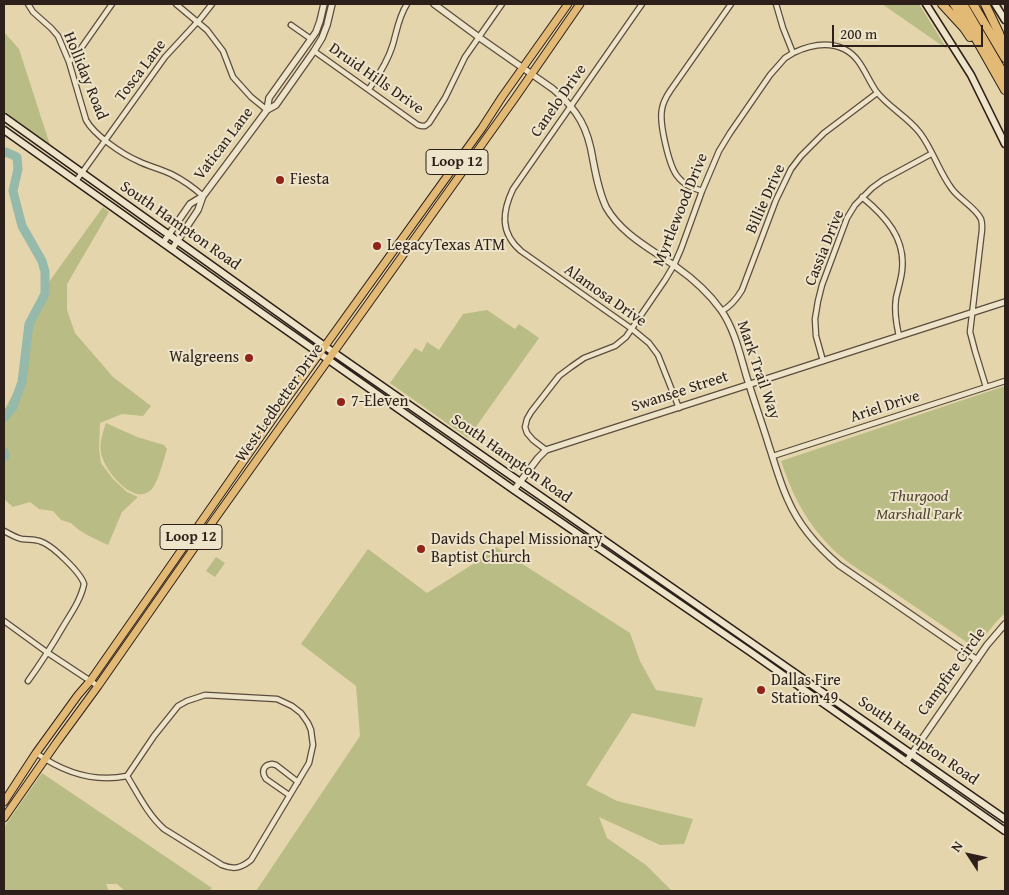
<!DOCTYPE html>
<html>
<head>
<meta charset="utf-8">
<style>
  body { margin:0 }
  #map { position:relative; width:1009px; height:895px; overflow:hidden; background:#e4d5ac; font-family:"Gentium Book Plus",serif }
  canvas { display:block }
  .frame { position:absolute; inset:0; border:5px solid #2d1f19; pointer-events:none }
  .north { position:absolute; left:944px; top:830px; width:50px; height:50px; -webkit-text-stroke:4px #ede4c9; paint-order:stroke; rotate:305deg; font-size:14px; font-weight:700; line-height:20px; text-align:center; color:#2d1f19 }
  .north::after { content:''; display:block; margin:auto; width:18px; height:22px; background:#2d1f19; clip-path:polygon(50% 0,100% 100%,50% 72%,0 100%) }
  .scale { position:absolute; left:832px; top:25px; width:151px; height:22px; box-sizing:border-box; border:2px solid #2d1f19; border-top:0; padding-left:6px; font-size:15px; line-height:18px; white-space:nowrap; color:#2d1f19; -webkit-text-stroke:4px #ede4c9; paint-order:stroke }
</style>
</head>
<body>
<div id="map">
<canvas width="1009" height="895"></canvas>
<div class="frame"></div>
<div class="north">N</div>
<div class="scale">200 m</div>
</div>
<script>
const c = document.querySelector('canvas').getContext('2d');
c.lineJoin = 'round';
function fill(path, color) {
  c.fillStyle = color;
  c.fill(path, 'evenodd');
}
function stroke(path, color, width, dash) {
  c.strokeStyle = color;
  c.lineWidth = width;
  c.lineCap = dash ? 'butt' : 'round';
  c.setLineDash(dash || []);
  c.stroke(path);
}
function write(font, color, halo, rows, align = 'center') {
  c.font = font + ' "Gentium Book Plus",serif';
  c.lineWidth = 4;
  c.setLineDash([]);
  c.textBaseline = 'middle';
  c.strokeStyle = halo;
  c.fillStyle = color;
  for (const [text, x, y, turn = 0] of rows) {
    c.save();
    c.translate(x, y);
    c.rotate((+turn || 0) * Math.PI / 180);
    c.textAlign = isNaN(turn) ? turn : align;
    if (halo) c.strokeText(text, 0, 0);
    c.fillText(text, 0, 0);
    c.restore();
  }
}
fill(new Path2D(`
  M882 4H919L947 49Z
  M4 32 19 49 51 148 4 111Z
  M103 207 109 212 67 284V310L75 333 113 377 151 406 143 416 122 414 100 423 99 449 101 463 113 479 127 492 138 497 122 512 108 545C96 539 80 533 71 523L61 520 53 511 39 509 30 502 13 507 4 499V411L21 378 26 332 42 300 38 297Z
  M487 310 515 329 519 324 539 338 468 438 390 383 415 348 422 352 427 342 439 350 463 314Z
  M1005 386V613L997 621 975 648C945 627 914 606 883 585 863 572 841 560 825 541 803 517 791 491 781 461Z
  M106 423 137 437 164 445 167 449C164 459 158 482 152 489 134 508 104 470 101 453 99 443 103 432 106 423Z
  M496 547 630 633 640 661 656 690 703 698 695 727 632 713 586 785 617 801 693 819 684 844 660 845 599 817 607 838 646 865 672 891H256L360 736 356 686 301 644 368 549 427 593 478 561Z
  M216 557 225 563 215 577 206 571Z
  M42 773 212 888 209 891H125L117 884H106L109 891H4V827Z`), '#babc85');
stroke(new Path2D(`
  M4 153 6 152 17 157 18 169 13 191 22 226 42 261 45 272V294L29 324 22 382 13 407 4 418
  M4 452 5 455 4 457`), '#95b9ab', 9);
const minor = new Path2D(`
  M28 4 33 12 51 28 58 36 69 62 86 120C94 135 122 154 138 161 148 166 160 169 171 174 183 180 193 187 203 196
  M176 4 207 30 223 51 233 77 251 97 267 110
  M642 4 513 189C502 212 500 233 521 251L632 329 649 343 658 355 679 408
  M776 4 783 28 793 53C810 45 827 41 844 49 861 57 866 77 876 91 888 107 908 117 920 133 933 150 939 172 952 189 959 199 976 208 981 219 983 225 982 232 981 238L970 332 975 351 986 387
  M291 25 311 39
  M314 51 418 125 422 126H425L429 123 445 98 465 57 502 4
  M69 62 77 54 112 4
  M369 89C379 75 388 61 393 44 397 30 399 16 407 4
  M76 181 165 57 201 18 212 4
  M702 191C693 188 684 185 678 177 669 167 659 123 662 109 663 102 666 97 670 91L731 4
  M862 197C885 216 906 238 902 271 901 280 898 289 896 298 894 311 896 323 899 336
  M722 311C731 306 736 300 742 290L776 200 791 169 801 156 824 133 877 93
  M823 361 816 336 815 319 818 301 822 285 847 218 855 205 872 188 883 180 931 154
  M546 450 533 440 527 433 525 427 527 419 531 412 559 376 571 367 584 358 615 346 626 337 665 280 674 265 681 249 702 191 719 151 730 133 770 75 785 58 793 53
  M773 456 1005 381
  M4 531C10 534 16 538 22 539 29 540 36 539 42 542 53 546 81 573 84 584 81 599 72 612 64 625 53 644 41 663 28 681
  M4 621 48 653 98 686
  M205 695 277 699 292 706 301 713 308 723 311 730 313 745 309 763 251 860C241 868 234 870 222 865L164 829C148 815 138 794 127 776L154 736 178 706 187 701Z
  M36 753C63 772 93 783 127 776
  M289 795 266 779C261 772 263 765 272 764L276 765 298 782`);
const tertiary = new Path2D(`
  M434 4 480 38 553 89C578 110 588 128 593 160 596 176 599 192 606 207 621 234 651 249 675 266 692 278 709 293 721 310 735 330 740 355 747 378 754 401 762 423 769 446 775 464 780 483 788 500 799 526 818 547 839 565L977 660
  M267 110 276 105 314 51 322 38 327 25 332 4
  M163 243 190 204 203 196
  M172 249 198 210 203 196 267 110 269 98 316 32 320 21 324 4
  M514 490 538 458 546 450 1005 302
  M906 762 987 645 1005 624`);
const secondary = new Path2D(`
  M926 4 971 75 1005 144
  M995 4 1005 20
  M4 117 333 352 1005 819
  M4 130 266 316 514 490 749 651 1005 831`);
const primary = new Path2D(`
  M4 802 36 753 78 695 91 680 286 400 482 128 502 97 568 4
  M4 818 57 742 98 686 199 541 515 98 580 4`);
const motorway = new Path2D(`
  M942 4 964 28 970 37
  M954 4 967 23 1005 90
  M963 4 1005 76
  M973 4 1005 58
  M985 4 999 33 1005 50`);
stroke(minor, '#5b4c3e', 7);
stroke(tertiary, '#5b4c3e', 8);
stroke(secondary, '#2d1f19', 9);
stroke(primary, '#2d1f19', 9);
stroke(motorway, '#2d1f19', 10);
stroke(minor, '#ede4c9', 4.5);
stroke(tertiary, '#ede4c9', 5.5);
stroke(secondary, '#ede4c9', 6);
stroke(primary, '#e2ba76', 7);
stroke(motorway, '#e2ba76', 8);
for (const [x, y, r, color] of [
  [280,180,5,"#8f2418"],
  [377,246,5,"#8f2418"],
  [249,358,5,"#8f2418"],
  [341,402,5,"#8f2418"],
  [421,549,5,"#8f2418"],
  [761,690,5,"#8f2418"]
]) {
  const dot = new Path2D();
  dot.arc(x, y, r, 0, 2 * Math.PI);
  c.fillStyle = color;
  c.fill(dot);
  stroke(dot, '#ede4c9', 2);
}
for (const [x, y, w] of [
  [457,162,62],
  [191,537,62]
]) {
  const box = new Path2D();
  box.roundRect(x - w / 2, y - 12.5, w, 25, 4);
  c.fillStyle = '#ede4c9';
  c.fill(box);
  stroke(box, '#2d1f19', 1);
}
write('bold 15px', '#2d1f19', null, [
  ["Loop 12",457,162],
  ["Loop 12",191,537]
]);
write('16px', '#2d1f19', '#ede4c9', [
  ["Tosca Lane",141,71,-53],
  ["Holliday Road",85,76,68],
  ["Druid Hills Drive",376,79,35],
  ["Canelo Drive",559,101,-55],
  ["Vatican Lane",224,144,-53],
  ["Billie Drive",766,199,-66],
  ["Myrtlewood Drive",681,210,-68],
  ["South Hampton Road",180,226,35],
  ["Cassia Drive",825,248,-68],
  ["Alamosa Drive",605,296,35],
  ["Mark Trail Way",758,370,71],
  ["Swansee Street",680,392,-18],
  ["West Ledbetter Drive",280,403,-55],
  ["Ariel Drive",885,407,-18],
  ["South Hampton Road",511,459,35],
  ["Campfire Circle",952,672,-54],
  ["South Hampton Road",918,741,35]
]);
write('16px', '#2d1f19', '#ede4c9', [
  ["Fiesta",290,180],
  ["LegacyTexas ATM",387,246],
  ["Walgreens",239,358,"right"],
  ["7-Eleven",351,402],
  ["Davids Chapel Missionary",431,540],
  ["Baptist Church",431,558],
  ["Dallas Fire",771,681],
  ["Station 49",771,699]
], 'left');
write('italic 16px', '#504634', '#ede4c9', [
  ["Thurgood",919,497],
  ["Marshall Park",919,515]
]);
</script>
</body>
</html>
